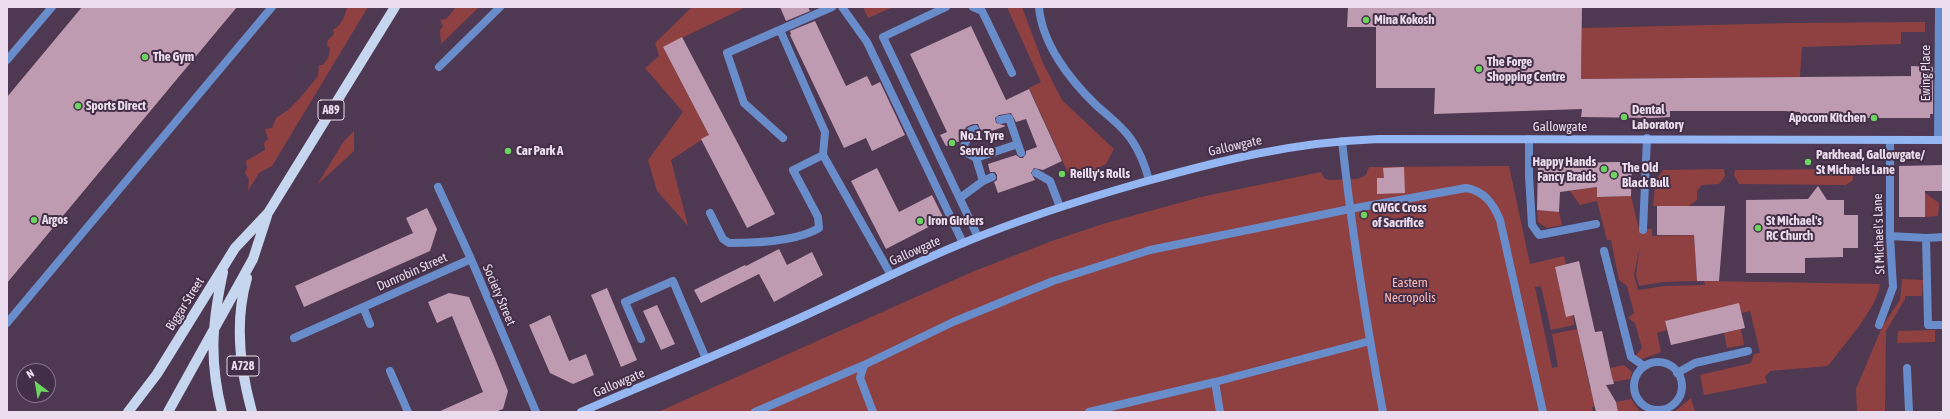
<!DOCTYPE html>
<html>
<head>
<meta charset="utf-8">
<style>
  body { margin:0 }
  #map { position:relative; width:1950px; height:419px; overflow:hidden; background:#4e3852; font-family:"Asap Condensed",sans-serif }
  canvas { display:block }
  .frame { position:absolute; inset:0; border:8px solid #ebdded; pointer-events:none }
  .north { position:absolute; left:16px; top:363px; width:40px; height:40px; box-sizing:border-box; background:#432e47; border:1px solid #867489; border-radius:50%; rotate:329deg; font-size:11px; font-weight:700; line-height:16px; text-align:center; color:#ebdded }
  .north::after { content:''; display:block; margin:auto; width:14px; height:18px; background:#6dd361; clip-path:polygon(50% 0,100% 100%,50% 72%,0 100%) }
</style>
</head>
<body>
<div id="map">
<canvas width="1950" height="419"></canvas>
<div class="frame"></div>
<div class="north">N</div>
</div>
<script>
const c = document.querySelector('canvas').getContext('2d');
c.lineJoin = 'round';
function fill(path, color) {
  c.fillStyle = color;
  c.fill(path, 'evenodd');
}
function stroke(path, color, width, dash) {
  c.strokeStyle = color;
  c.lineWidth = width;
  c.lineCap = dash ? 'butt' : 'round';
  c.setLineDash(dash || []);
  c.stroke(path);
}
function write(font, color, halo, rows, align = 'center') {
  c.font = font + ' "Asap Condensed",sans-serif';
  c.lineWidth = 4;
  c.setLineDash([]);
  c.textBaseline = 'middle';
  c.strokeStyle = halo;
  c.fillStyle = color;
  for (const [text, x, y, turn = 0] of rows) {
    c.save();
    c.translate(x, y);
    c.rotate((+turn || 0) * Math.PI / 180);
    c.textAlign = isNaN(turn) ? turn : align;
    if (halo) c.strokeText(text, 0, 0);
    c.fillText(text, 0, 0);
    c.restore();
  }
}
fill(new Path2D(`
  M347 7H368L272 166 259 173 248 191 249 179 245 173 247 168 246 161 265 150 264 143 268 139 265 129 272 128 276 118 288 110 300 98 318 76 319 65H323L328 58 330 49 327 45 328 40 334 34 333 30C343 23 344 18 347 7Z
  M456 7H479L441 44 440 30 443 26 440 20 446 19Z
  M692 7H746L663 47 709 135 671 160 688 226 657 191 648 160 683 112 645 68 659 56 655 43Z
  M863 7H893L868 18Z
  M1007 7H1022L1043 63 1062 100 1114 149 1106 164 1095 170 1070 177 1029 88 1041 82Z
  M1925 22V32H1901V44L1802 47 1800 77 1581 79 1582 28 1793 23Z
  M354 131V151L317 185 344 141Z
  M1509 166 1530 264 1564 256 1566 264 1555 267 1566 316 1573 315 1574 325 1551 330 1541 286 1535 287 1552 368 1558 367 1552 334 1577 329 1590 389 1597 388 1601 405 1592 407 1593 412H658L972 272 1052 241 1106 223 1201 197 1321 172 1324 178 1329 180 1358 179 1366 175 1369 167Z
  M1724 169 1725 176 1719 184 1702 185 1697 191V200L1689 206H1653L1656 180 1663 170Z
  M1854 169 1853 180 1846 185 1739 184 1734 175 1735 170Z
  M1597 187V197L1631 196 1639 229H1652V236L1694 235 1697 281 1663 282 1639 286 1636 275 1640 246 1634 275 1638 290 1665 286 1705 285 1704 281 1880 284C1879 306 1842 347 1828 366L1770 371 1765 377 1767 383 1704 395 1700 375 1751 363 1754 354 1760 353 1750 311 1742 313 1739 304 1665 321 1667 330 1657 333 1661 352 1637 361 1636 355 1642 348 1635 323 1628 318 1634 313 1627 286 1619 280 1611 240H1607L1597 201 1580 205 1570 191Z
  M1925 193 1939 203 1938 216 1925 217Z
  M1537 210 1559 212 1562 225 1547 228 1538 222Z
  M1902 279 1923 280 1922 296H1905V299L1886 331 1885 412H1857L1856 389 1882 327 1900 300Z
  M1741 329 1744 345 1727 348 1724 333Z
  M1935 330V342L1897 343 1898 331Z
  M1624 365 1632 372 1630 379 1613 382 1610 368Z
  M1691 398 1695 412H1674Z
  M1631 399 1640 412H1618L1616 402Z`), '#8f4141');
fill(new Path2D(`
  M82 7H237L7 283V97Z
  M780 7H808L810 11 786 21Z
  M1348 7H1582L1581 79 1911 76V66L1933 67V114H1930V118H1800V112L1784 111H1670V117L1652 118 1581 117 1582 109 1434 114 1435 88H1376V27H1347Z
  M815 21 846 86 867 76 872 86 880 82 905 135 872 151 866 138 844 148 790 35 791 34 790 31Z
  M971 26 1006 100 1029 89 1062 161 1043 170 1034 168 1031 173 1035 180 998 193 994 182 997 180V175L995 172H990L988 164 1016 155 1020 158H1023L1026 154V151L1037 147 1026 119 1016 122 1011 113 999 115 995 118 996 123 1006 126 974 137 980 129 978 124H973L966 127 960 141 946 146 940 135 947 132 910 54Z
  M682 37 775 214 747 228 701 139 709 135 663 47Z
  M1615 162H1632L1631 196 1597 197V187L1560 192 1559 212 1537 210 1538 164Z
  M1943 165V191H1925V217H1899V166Z
  M1404 167 1405 193 1377 194V178H1384L1383 168Z
  M877 168 899 212 932 195 944 219 886 249 851 181Z
  M1818 186 1827 200H1844V215H1858V248H1843V257L1805 258V273H1746V200L1808 199Z
  M1657 206H1725L1719 281H1697L1694 235H1657Z
  M427 208 437 229 430 251 304 307 295 286 413 233 406 218Z
  M779 249 787 265 812 252 823 275 774 302 759 274 701 303 694 290 745 265 746 266Z
  M1579 261 1595 332 1602 331 1612 377 1614 384 1606 385 1616 402 1618 412H1596L1574 315 1566 317 1555 267Z
  M607 288 637 360 621 367 591 295Z
  M449 293 469 297 496 361 508 391 503 409 495 412H438L483 392 452 316 437 323 428 302Z
  M1739 303 1745 328 1671 345 1665 321Z
  M657 305 675 344 661 350 643 311Z
  M550 315 569 361 586 354 594 375 573 384 550 373 529 325Z`), '#bf9bb1');
stroke(new Path2D(`
  M842 7 867 42 963 243
  M946 7 883 37 978 237
  M973 7 982 11 1012 73
  M1039 7C1042 44 1070 80 1096 105 1108 116 1122 126 1131 139 1140 152 1145 165 1149 180
  M780 30 825 132 823 155 891 275
  M7 60 52 7
  M439 67 500 7
  M1000 120 1009 118 1021 153
  M975 129 970 131 964 146 967 153 976 158 983 181
  M783 138 744 103 727 53 832 7
  M1529 139V176L1532 225 1539 235 1596 224
  M1342 141C1352 232 1366 322 1383 412
  M976 158 1018 144
  M1036 173 1050 181 1060 207
  M960 198 983 181 992 177
  M710 213 723 239 729 243C754 243 798 241 819 228L818 217 793 170 823 155
  M1643 230 1647 138
  M7 323 272 7
  M641 339 625 302 673 281 706 359
  M1907 368 1909 412
  M1215 382 1220 412
  M755 412 864 365
  M873 412 860 378 864 365 953 322 1053 281 1150 250 1350 209 1466 188C1484 191 1493 203 1500 220L1543 412
  M1089 412 1215 382 1370 341`), '#698ccb', 8);
stroke(new Path2D(`
  M1938 140 1939 7
  M438 187 471 259 536 412
  M1890 236 1926 238
  M1943 237 1926 238 1928 325H1943
  M1604 251 1631 357 1644 366
  M363 307 370 324
  M1879 325 1893 287 1890 236V140
  M294 338 471 259
  M1634 386a24 24 0 1 1 48 0a24 24 0 1 1-48 0Z
  M390 371 408 412
  M1677 373 1695 363 1748 351`), '#698ccb', 8);
stroke(new Path2D(`
  M581 412C655 380 730 350 804 316 857 292 909 265 963 243 1021 219 1080 200 1140 183 1222 160 1293 142 1379 139L1943 140`), '#94b6f2', 8);
stroke(new Path2D(`
  M247 278C234 322 240 369 252 412
  M128 412 157 374 235 248 268 213 395 7
  M168 412 253 259 267 216
  M222 412C209 361 212 323 223 272`), '#c7d6ef', 10);
for (const [x, y, r, color] of [
  [1366,20,4,"#6dd361"],
  [145,57,4,"#6dd361"],
  [1479,69,4,"#6dd361"],
  [78,106,4,"#6dd361"],
  [1624,117,4,"#6dd361"],
  [1874,118,4,"#6dd361"],
  [952,143,4,"#6dd361"],
  [508,151,4,"#6dd361"],
  [1808,162,4,"#6dd361"],
  [1604,169,4,"#6dd361"],
  [1062,174,4,"#6dd361"],
  [1614,175,4,"#6dd361"],
  [1364,215,4,"#6dd361"],
  [34,220,4,"#6dd361"],
  [920,221,4,"#6dd361"],
  [1758,228,4,"#6dd361"]
]) {
  const dot = new Path2D();
  dot.arc(x, y, r, 0, 2 * Math.PI);
  c.fillStyle = color;
  c.fill(dot);
  stroke(dot, '#432e47', 1.5);
}
for (const [x, y, w] of [
  [331,110,26],
  [243,366,32]
]) {
  const box = new Path2D();
  box.roundRect(x - w / 2, y - 10, w, 20, 3);
  c.fillStyle = '#432e47';
  c.fill(box);
  stroke(box, '#ebdded', 1);
}
write('bold 12px', '#ebdded', null, [
  ["A89",331,110],
  ["A728",243,366]
]);
write('bold 13px', '#ebdded', '#432e47', [
  ["Mina Kokosh",1374,20],
  ["The Gym",153,57],
  ["The Forge",1487,62],
  ["Shopping Centre",1487,77],
  ["Sports Direct",86,106],
  ["Dental",1632,110],
  ["Laboratory",1632,125],
  ["Apocom Kitchen",1866,118,"right"],
  ["No.1 Tyre",960,136],
  ["Service",960,151],
  ["Car Park A",516,151],
  ["Parkhead, Gallowgate/",1816,155],
  ["St Michaels Lane",1816,170],
  ["Happy Hands",1596,162,"right"],
  ["Fancy Braids",1596,177,"right"],
  ["The Old",1622,168],
  ["Black Bull",1622,183],
  ["Reilly's Rolls",1070,174],
  ["CWGC Cross",1372,208],
  ["of Sacrifice",1372,223],
  ["Argos",42,220],
  ["Iron Girders",928,221],
  ["St Michael's",1766,221],
  ["RC Church",1766,236]
], 'left');
write('13px', '#ebdded', '#432e47', [
  ["Ewing Place",1926,73,-90],
  ["Gallowgate",1560,127],
  ["Gallowgate",1235,146,-13],
  ["St Michael's Lane",1879,234,-92],
  ["Gallowgate",915,251,-24],
  ["Dunrobin Street",412,272,-24],
  ["Society Street",499,295,67],
  ["Biggar Street",185,304,-58],
  ["Gallowgate",619,383,-23]
]);
write('13px', '#feb9b6', '#432e47', [
  ["Eastern",1410,283],
  ["Necropolis",1410,298]
]);
</script>
</body>
</html>
